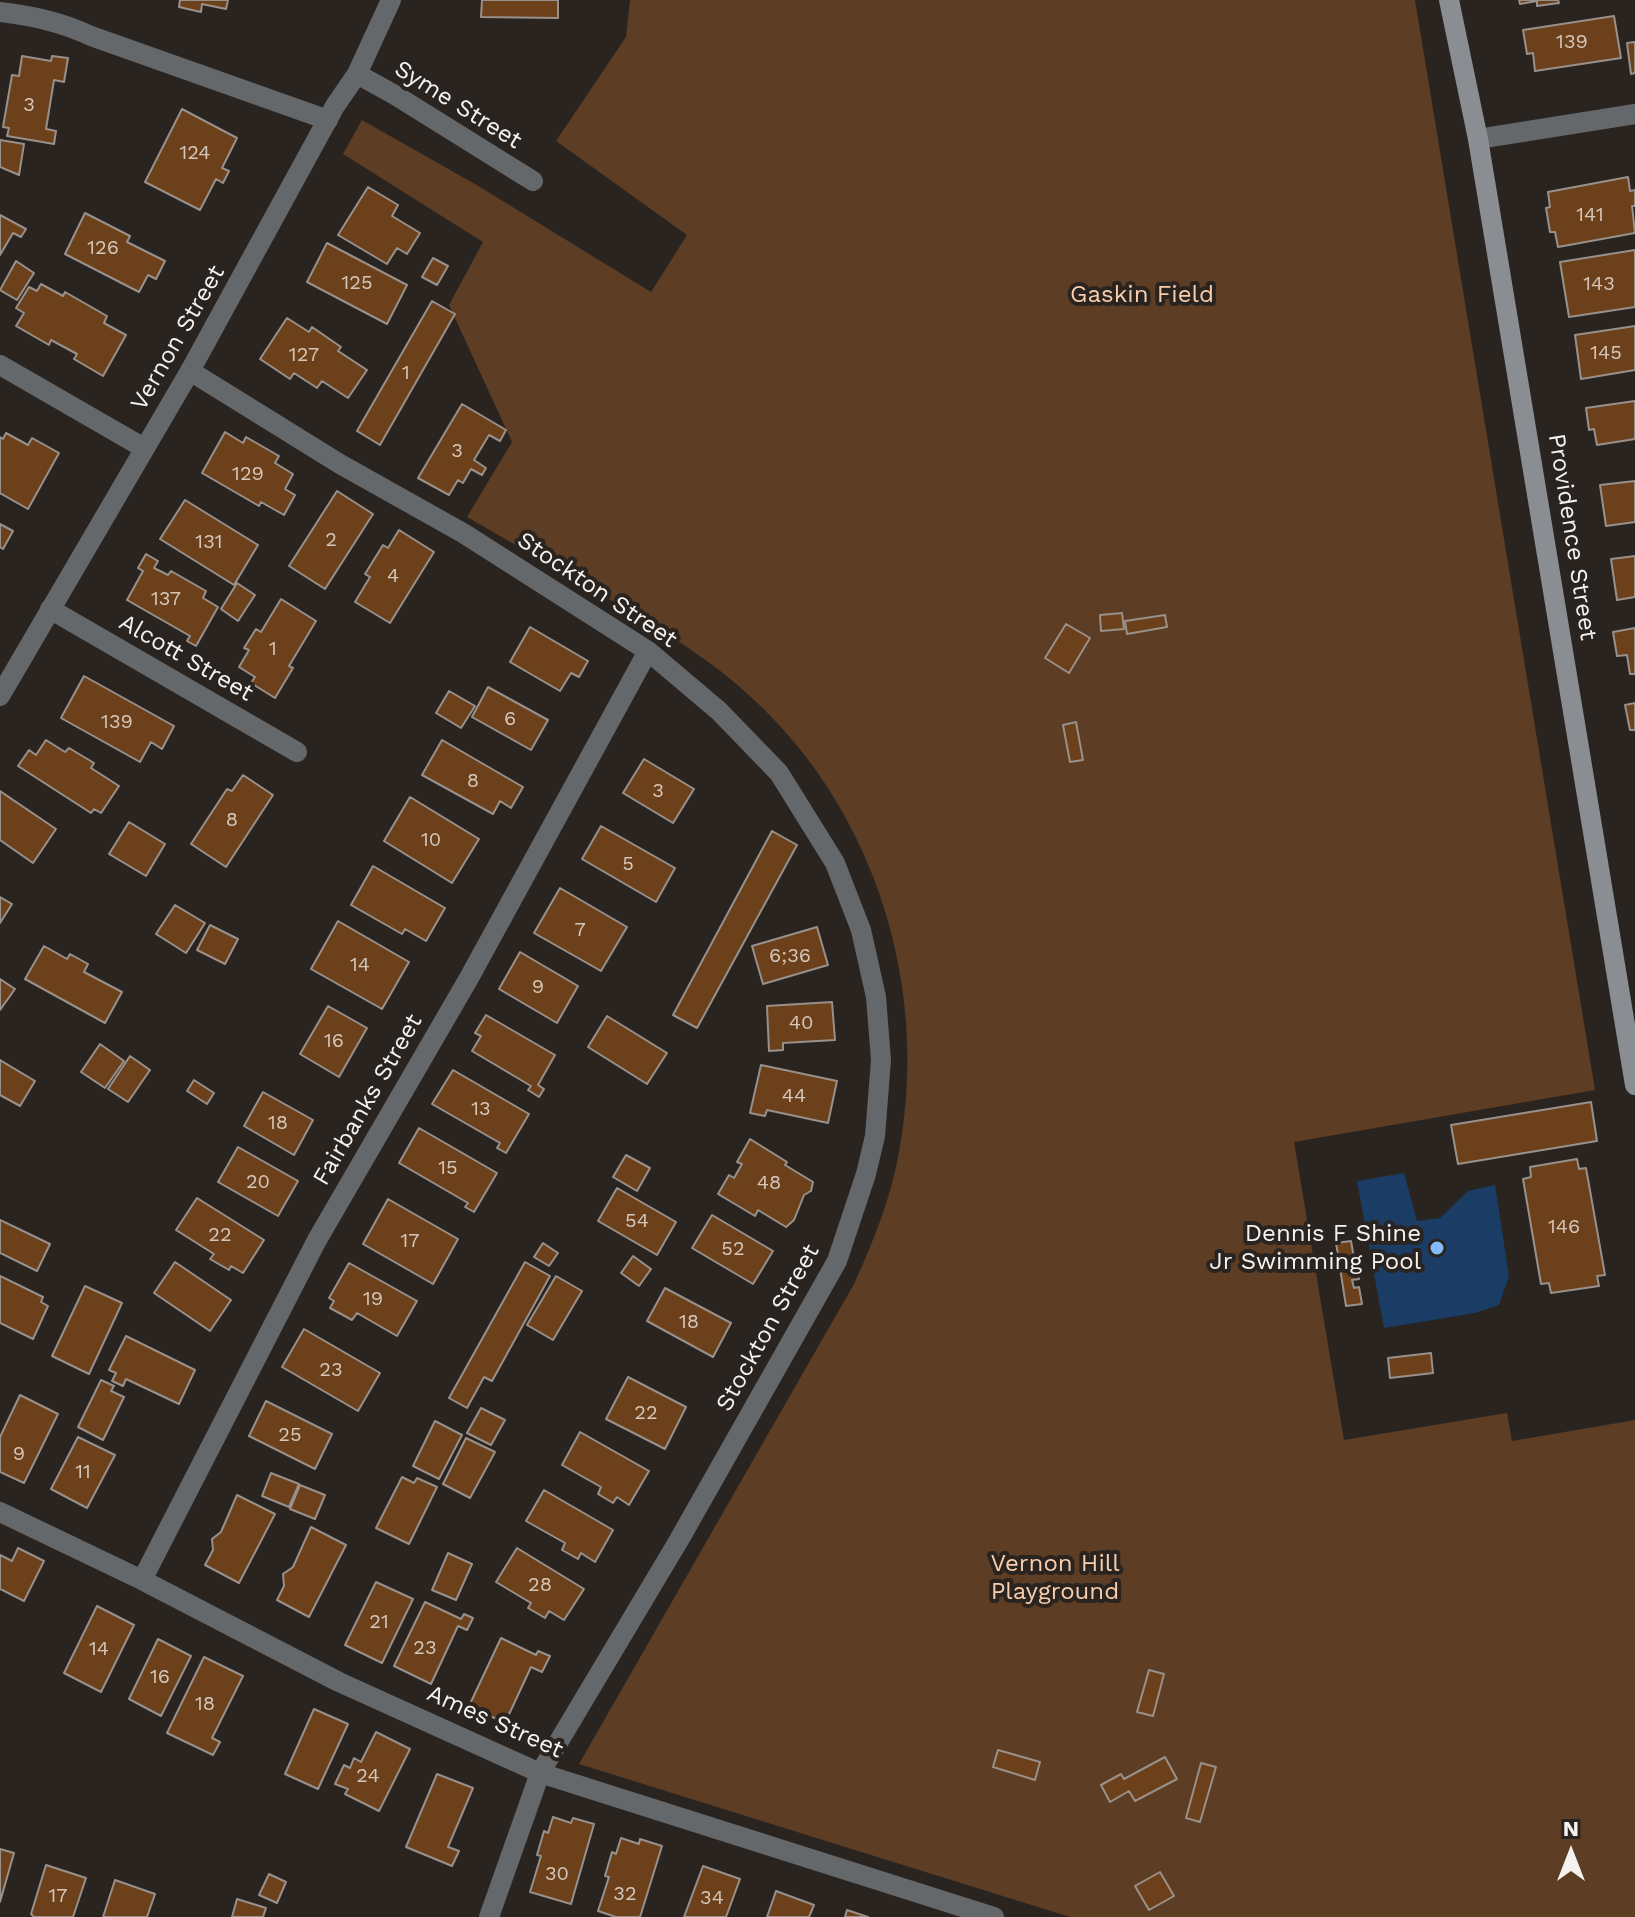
<!DOCTYPE html>
<html>
<head>
<meta charset="utf-8">
<style>
  body { margin:0 }
  #map { position:relative; width:1635px; height:1917px; overflow:hidden; background:#2a2420; font-family:"Work Sans",sans-serif }
  canvas { display:block }
  .north { position:absolute; left:1531px; top:1813px; width:80px; height:80px; -webkit-text-stroke:6px #2a2420; paint-order:stroke; rotate:0deg; font-size:22px; font-weight:700; line-height:32px; text-align:center; color:#f6f2ef }
  .north::after { content:''; display:block; margin:auto; width:28px; height:36px; background:#f6f2ef; clip-path:polygon(50% 0,100% 100%,50% 72%,0 100%) }
</style>
</head>
<body>
<div id="map">
<canvas width="1635" height="1917"></canvas>
<div class="north">N</div>
</div>
<script>
const c = document.querySelector('canvas').getContext('2d');
c.lineJoin = 'round';
function fill(path, color) {
  c.fillStyle = color;
  c.fill(path, 'evenodd');
}
function stroke(path, color, width, dash) {
  c.strokeStyle = color;
  c.lineWidth = width;
  c.lineCap = dash ? 'butt' : 'round';
  c.setLineDash(dash || []);
  c.stroke(path);
}
function write(font, color, halo, rows, align = 'center') {
  c.font = font + ' "Work Sans",sans-serif';
  c.lineWidth = 8;
  c.setLineDash([]);
  c.textBaseline = 'middle';
  c.strokeStyle = halo;
  c.fillStyle = color;
  for (const [text, x, y, turn = 0] of rows) {
    c.save();
    c.translate(x, y);
    c.rotate((+turn || 0) * Math.PI / 180);
    c.textAlign = isNaN(turn) ? turn : align;
    if (halo) c.strokeText(text, 0, 0);
    c.fillText(text, 0, 0);
    c.restore();
  }
}
fill(new Path2D(`
  M630 0H1415L1595 1090 1294 1142 1344 1440 1507 1413 1512 1441 1635 1420V1917H1070L579 1764 854 1284C873 1242 891 1198 899 1152 930 989 876 812 753 699 709 657 656 627 604 596 558 570 513 543 467 517L512 442 449 305 483 242 343 154 362 120 480 187 651 292 687 235 556 141 626 37Z`), '#5d3d23');
fill(new Path2D(`
  M1404 1173 1417 1221 1440 1218 1468 1191 1495 1185 1509 1276 1499 1305 1475 1313 1384 1328 1357 1181Z`), '#1b3d65');
const building = new Path2D(`
  M180 0H228L226 9 202 4 201 12 179 7Z
  M482 0H558V18L481 17Z
  M1519 0H1558L1559 3 1537 6V1L1520 4Z
  M1614 16 1621 58 1535 71 1533 53 1527 54 1523 30Z
  M1635 42V73L1631 74 1627 43Z
  M22 56 51 61 52 56 68 58 64 82 54 80 46 129 56 131 54 144 7 136 9 128 3 127 12 75 19 76Z
  M182 109 237 138 222 168 229 171 223 183 216 179 200 210 145 182Z
  M0 140 24 144 19 175 0 167Z
  M1628 177 1630 191 1635 190V206H1632L1635 233 1558 247 1555 232H1550L1546 208 1550 207 1548 192Z
  M368 187 398 205 392 216 420 233 407 254 397 248 387 264 338 235Z
  M85 213 130 236 127 242 165 261 156 279 148 275 139 292 65 254Z
  M0 215 26 229 21 237 13 233 0 255Z
  M327 243 407 285 387 324 307 282Z
  M1635 250V307L1569 317 1560 262Z
  M433 258 448 266 437 285 422 277Z
  M16 261 34 273 17 300 0 290Z
  M41 284 63 296 65 292 107 316 104 323 126 335 103 376 74 359 77 354 51 340 49 345 16 326 24 313 16 308 29 287 37 291Z
  M432 301 455 314 380 445 357 431Z
  M287 318 309 332 312 327 341 347 338 351 367 370 348 398 322 381 317 388 294 373 290 379 260 359Z
  M1635 326V370L1581 379 1575 335Z
  M1635 401V439L1597 445 1594 429 1589 430 1586 408Z
  M462 404 506 430 500 441 489 435 474 460 486 468 482 475 471 469 463 483 458 480 449 495 418 478Z
  M225 432 243 443 246 437 279 456 275 463 293 474 285 489 295 495 284 515 261 502 259 506 202 473Z
  M6 433 28 445 32 438 59 453 28 509 0 493V437L3 439Z
  M1635 481V522L1606 526 1600 485Z
  M337 491 373 514 325 589 289 566Z
  M185 500 258 545 234 585 160 539Z
  M0 524 13 531 3 549 0 547Z
  M399 530 434 552 390 623 355 602 370 577 365 574 383 545 388 548Z
  M146 554 158 561 154 568 168 575 171 571 206 591 203 598 218 607 196 646 187 641 190 636 127 600 143 571 138 568Z
  M1635 556V597L1617 600 1611 559Z
  M237 583 255 595 238 621 221 609Z
  M281 599 316 621 289 666 293 668 275 698 251 683 255 677 239 667 249 650 244 648 256 629 261 632Z
  M1122 613 1124 629 1101 631 1100 615Z
  M1165 615 1167 627 1127 634 1125 621Z
  M1066 624 1090 638 1069 673 1045 658Z
  M530 627 588 661 579 677 571 673 560 691 510 662Z
  M1635 628V674H1630L1627 655 1617 656 1613 632Z
  M84 676 174 726 162 749 151 742 140 762 61 718Z
  M488 687 548 720 531 750 472 717Z
  M449 691 475 706 461 728 436 713Z
  M1635 703V730H1630L1625 705Z
  M1076 722 1083 760 1070 762 1063 725Z
  M46 740 65 752 69 748 94 763 91 768 119 786 101 813 94 809 91 813 18 766 29 750 36 755Z
  M442 740 523 787 511 808 500 801 493 814 422 775Z
  M644 759 694 789 673 823 623 793Z
  M243 775 273 795 226 867 191 844 227 789 232 791Z
  M0 791 56 829 33 863 0 840Z
  M410 797 479 839 452 883 384 841Z
  M129 822 165 844 146 876 109 854Z
  M601 826 675 868 656 902 582 859Z
  M772 831 797 845 697 1028 673 1015Z
  M373 866 445 908 426 941 405 929 402 934 351 905Z
  M560 888 627 927 601 971 534 933Z
  M0 897 12 904 0 923Z
  M175 905 205 923 186 953 156 934Z
  M338 921 409 962 382 1009 311 969Z
  M210 925 238 939 225 964 197 950Z
  M817 927 828 965 763 984 752 946Z
  M44 946 67 959 70 954 88 964 84 972 122 992 105 1023 25 979Z
  M520 952 578 986 557 1023 499 989Z
  M0 979 15 989 0 1010Z
  M832 1002 835 1040 783 1043V1050L769 1051 767 1006Z
  M328 1006 367 1028 339 1077 300 1054Z
  M486 1015 555 1055 538 1085 544 1089 539 1097 528 1090 531 1086 472 1051 481 1036 475 1033Z
  M607 1016 667 1053 647 1084 588 1047Z
  M100 1044 124 1061 105 1088 81 1072Z
  M130 1056 150 1070 128 1102 108 1089Z
  M0 1060 35 1081 20 1106 0 1095Z
  M761 1065 837 1081 828 1123 767 1110 765 1116 750 1113Z
  M453 1070 529 1114 506 1153 497 1148 500 1143 432 1104Z
  M194 1080 214 1093 207 1104 187 1091Z
  M263 1092 313 1120 294 1155 244 1126Z
  M1591 1102 1597 1141 1458 1164 1451 1125Z
  M419 1128 497 1173 474 1212 465 1207 468 1203 399 1163Z
  M750 1139 787 1162 785 1165 813 1182 811 1191 804 1195 794 1220 786 1227 758 1210 755 1216 718 1194 729 1175 734 1178 742 1164 737 1162Z
  M238 1147 298 1181 278 1216 218 1182Z
  M626 1155 650 1168 637 1191 613 1177Z
  M1577 1159 1579 1169 1586 1168 1605 1275 1597 1276 1599 1286 1551 1293 1549 1283 1541 1284 1523 1179 1531 1177 1530 1167Z
  M617 1188 676 1222 657 1255 598 1221Z
  M197 1198 264 1240 243 1273 231 1266 229 1270 210 1259 214 1254 176 1230Z
  M388 1199 458 1239 433 1284 363 1244Z
  M712 1215 773 1251 753 1284 692 1248Z
  M0 1220 50 1244 37 1271 0 1253Z
  M1351 1241 1354 1258H1349L1350 1265 1356 1264 1359 1279 1352 1280 1354 1288 1359 1287 1362 1304 1346 1306 1336 1243Z
  M543 1243 558 1253 549 1266 534 1257Z
  M633 1256 651 1269 639 1286 621 1273Z
  M175 1262 231 1300 210 1331 154 1293Z
  M525 1262 550 1276 492 1381 484 1377 467 1408 449 1398Z
  M349 1263 417 1301 397 1336 357 1313 352 1320 330 1308 334 1301 329 1298Z
  M0 1276 43 1297 41 1302 48 1306 33 1339 0 1323Z
  M556 1276 582 1291 553 1340 527 1325Z
  M85 1286 122 1303 89 1374 52 1356Z
  M665 1288 731 1323 713 1357 647 1321Z
  M304 1329 380 1373 358 1411 282 1367Z
  M126 1336 195 1370 179 1404 126 1379 123 1386 112 1381 116 1373 109 1370Z
  M1431 1353 1433 1373 1390 1378 1388 1358Z
  M628 1377 686 1407 665 1449 606 1419Z
  M101 1380 114 1386 111 1391 124 1397 103 1440 78 1427Z
  M20 1395 58 1414 24 1483 0 1472V1437Z
  M266 1401 332 1434 315 1469 249 1436Z
  M481 1408 505 1420 491 1445 467 1433Z
  M435 1421 462 1435 439 1479 413 1466Z
  M580 1432 649 1471 629 1505 617 1497 613 1503 598 1494 601 1487 562 1465Z
  M78 1437 115 1455 87 1508 51 1489Z
  M466 1438 495 1452 470 1498 443 1484Z
  M271 1473 299 1484 289 1507 262 1496Z
  M402 1477 414 1483 417 1478 437 1487 409 1544 376 1528Z
  M300 1485 325 1495 315 1519 290 1509Z
  M544 1490 613 1530 595 1562 581 1553 578 1559 562 1550 565 1543 526 1521Z
  M237 1495 275 1514 239 1583 205 1565 213 1550 212 1539 221 1532Z
  M311 1527 346 1545 309 1617 277 1600 284 1586 283 1574 293 1567Z
  M18 1548 44 1561 24 1601 0 1589V1555L12 1561Z
  M517 1548 584 1589 564 1620 549 1611 545 1618 528 1608 531 1603 496 1582Z
  M448 1553 472 1564 456 1600 432 1590Z
  M376 1582 413 1599 382 1663 345 1645Z
  M425 1602 461 1619 464 1614 473 1618 467 1630 458 1626 431 1684 394 1666Z
  M97 1606 134 1625 101 1692 64 1673Z
  M501 1638 536 1655 538 1651 550 1656 542 1672 531 1667 505 1723 469 1706Z
  M158 1639 191 1656 161 1716 129 1699Z
  M204 1657 243 1676 212 1738 220 1742 213 1755 167 1733Z
  M1149 1670 1164 1674 1153 1716 1137 1712Z
  M314 1709 348 1724 318 1789 285 1774Z
  M376 1732 410 1749 379 1811 345 1794 348 1789 335 1784 344 1765 350 1768 354 1758 361 1762Z
  M998 1750 1040 1762 1035 1780 993 1767Z
  M1165 1757 1177 1779 1135 1801 1129 1791 1110 1802 1101 1785 1121 1774 1124 1779Z
  M1201 1763 1216 1767 1200 1822 1186 1818Z
  M437 1774 473 1788 448 1847 459 1851 452 1866 406 1847Z
  M553 1817 571 1823 573 1818 594 1824 571 1904 530 1892 541 1856 537 1855 544 1831 548 1833Z
  M621 1838 639 1844 640 1839 662 1846 640 1917H616L598 1911 609 1877 605 1876 612 1852 616 1854Z
  M0 1849 14 1853 0 1902Z
  M46 1865 86 1878 73 1917H34L31 1914Z
  M703 1866 740 1879 726 1917H684Z
  M1160 1872 1174 1896 1149 1910 1135 1886Z
  M269 1874 286 1882 277 1903 259 1895Z
  M115 1880 155 1894 147 1917H103Z
  M776 1891 814 1905 809 1917H767Z
  M237 1899 266 1908 263 1917H232Z
  M847 1910 868 1917H845Z`);
fill(building, '#6c401a');
stroke(building, '#98908b', 2);
stroke(new Path2D(`
  M0 12C33 16 61 22 91 36L328 120
  M357 74 395 95 533 181
  M1478 139 1635 114
  M0 365 144 448
  M190 371 340 464 463 533 648 651 719 711 779 773 835 863 861 930 876 997 881 1060 875 1136 866 1174 837 1261 679 1540 540 1773 489 1917
  M50 609 297 752
  M0 1512 142 1580 339 1682 540 1773 994 1917
  M142 1580 317 1240 469 978 648 651`), '#65686b', 20);
stroke(new Path2D(`
  M0 696 190 371 335 106 357 74 391 0`), '#65686b', 20);
stroke(new Path2D(`
  M1449 0 1478 139 1635 1085`), '#8a8d92', 20);
for (const [x, y, r, color] of [
  [1437,1248,8,"#86bbfb"]
]) {
  const dot = new Path2D();
  dot.arc(x, y, r, 0, 2 * Math.PI);
  c.fillStyle = color;
  c.fill(dot);
  stroke(dot, '#2a2420', 3);
}
write('20px', '#d4c6ba', null, [
  ["139",1572,42],
  ["3",29,105],
  ["124",195,153],
  ["141",1590,215],
  ["126",103,248],
  ["125",357,283],
  ["143",1599,284],
  ["145",1606,353],
  ["127",304,355],
  ["1",406,373],
  ["3",457,451],
  ["129",248,474],
  ["2",331,540],
  ["131",209,542],
  ["4",393,576],
  ["137",166,599],
  ["1",273,649],
  ["6",510,719],
  ["139",117,722],
  ["8",473,781],
  ["3",658,791],
  ["8",232,820],
  ["10",431,840],
  ["5",628,864],
  ["7",580,930],
  ["6;36",790,956],
  ["14",360,965],
  ["9",538,987],
  ["40",801,1023],
  ["16",334,1041],
  ["44",794,1096],
  ["13",481,1109],
  ["18",278,1123],
  ["15",448,1168],
  ["20",258,1182],
  ["48",769,1183],
  ["54",637,1221],
  ["146",1564,1227],
  ["22",220,1235],
  ["17",410,1241],
  ["52",733,1249],
  ["19",373,1299],
  ["18",689,1322],
  ["23",331,1370],
  ["22",646,1413],
  ["25",290,1435],
  ["9",19,1454],
  ["11",83,1472],
  ["28",540,1585],
  ["21",379,1622],
  ["23",425,1648],
  ["14",99,1649],
  ["16",160,1677],
  ["18",205,1704],
  ["24",368,1776],
  ["30",557,1874],
  ["32",625,1894],
  ["17",58,1896],
  ["34",712,1898]
]);
write('24px', '#f6f2ef', '#2a2420', [
  ["Syme Street",458,105,32],
  ["Vernon Street",178,338,-60],
  ["Providence Street",1572,537,81],
  ["Stockton Street",597,590,34],
  ["Alcott Street",186,658,30],
  ["Fairbanks Street",368,1100,-60],
  ["Stockton Street",768,1328,-61],
  ["Ames Street",495,1722,24]
]);
write('24px', '#f9cdac', '#2a2420', [
  ["Gaskin Field",1142,295],
  ["Vernon Hill",1055,1564],
  ["Playground",1055,1592]
]);
write('24px', '#f6f2ef', '#2a2420', [
  ["Dennis F Shine",1421,1234],
  ["Jr Swimming Pool",1421,1262]
], 'right');
</script>
</body>
</html>
